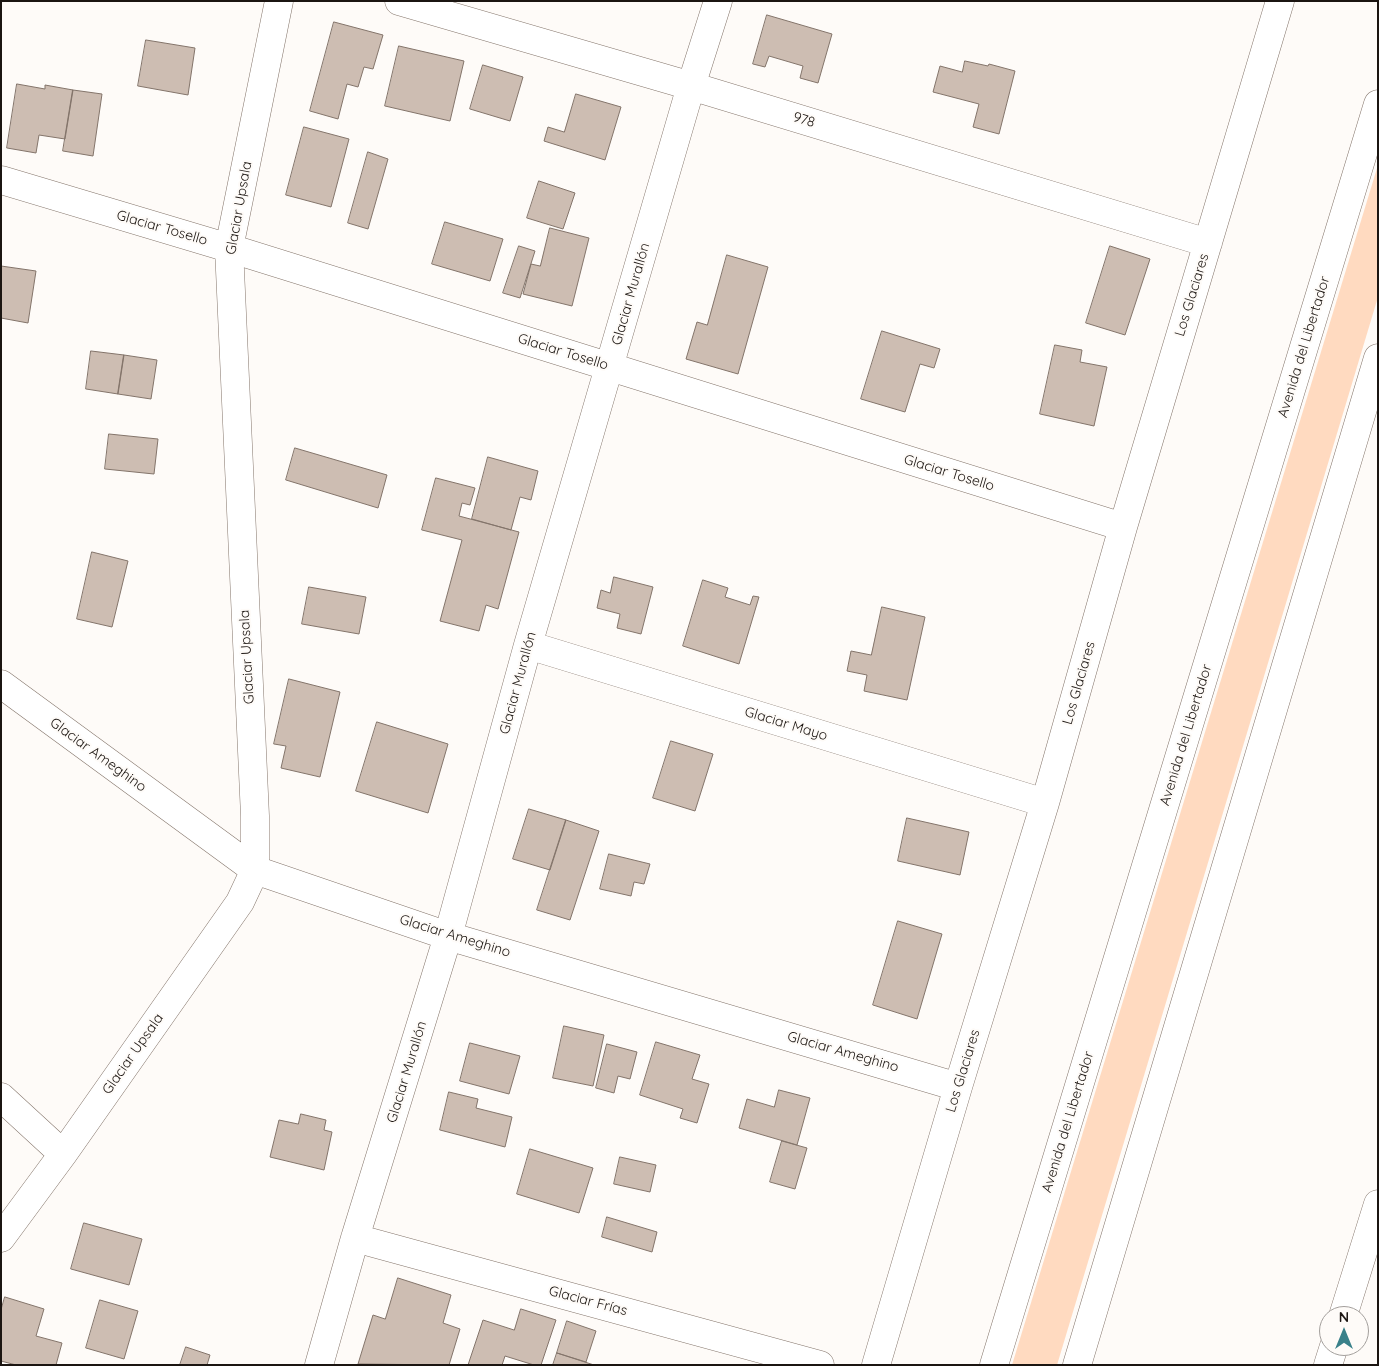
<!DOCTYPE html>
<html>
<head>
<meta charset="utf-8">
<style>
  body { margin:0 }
  #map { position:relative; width:1379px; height:1366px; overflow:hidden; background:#fefbf8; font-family:Quicksand,sans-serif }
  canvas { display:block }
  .frame { position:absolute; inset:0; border:2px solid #1b1511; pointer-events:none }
  .north { position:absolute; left:1319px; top:1306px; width:50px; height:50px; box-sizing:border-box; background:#fefbf8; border:1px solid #a39f9c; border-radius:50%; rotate:0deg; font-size:14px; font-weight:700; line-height:20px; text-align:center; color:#1b1511 }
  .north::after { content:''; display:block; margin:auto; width:18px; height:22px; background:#3a818a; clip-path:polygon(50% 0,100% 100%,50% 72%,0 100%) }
</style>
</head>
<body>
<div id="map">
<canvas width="1379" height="1366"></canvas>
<div class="frame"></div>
<div class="north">N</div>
</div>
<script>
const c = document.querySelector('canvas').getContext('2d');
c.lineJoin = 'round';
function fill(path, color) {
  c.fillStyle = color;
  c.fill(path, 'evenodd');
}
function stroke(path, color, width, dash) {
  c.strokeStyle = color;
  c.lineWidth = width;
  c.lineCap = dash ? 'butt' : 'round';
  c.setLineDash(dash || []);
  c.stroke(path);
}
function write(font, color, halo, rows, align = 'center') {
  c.font = font + ' Quicksand,sans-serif';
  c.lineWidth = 4;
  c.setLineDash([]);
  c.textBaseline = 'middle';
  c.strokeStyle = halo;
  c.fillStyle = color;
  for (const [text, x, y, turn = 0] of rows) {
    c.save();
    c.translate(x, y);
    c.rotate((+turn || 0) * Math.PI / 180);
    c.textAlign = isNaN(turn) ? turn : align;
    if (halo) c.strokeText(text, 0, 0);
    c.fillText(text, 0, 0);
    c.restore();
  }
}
fill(new Path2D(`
  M1378 165V297L1057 1365H1012Z`), '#ffdac0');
const building = new Path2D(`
  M767 15 832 34 818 83 800 78 803 66 769 56 765 67 753 64Z
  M334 22 383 35 373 69 364 67 358 87 347 84 338 119 310 111Z
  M146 40 195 48 188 95 138 86Z
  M399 46 464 61 450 121 385 106Z
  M965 61 988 66 989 64 1015 71 999 134 973 127 979 104 933 92 940 66 962 72Z
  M483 65 523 77 510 121 470 109Z
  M17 84 45 89V85L73 90 65 139 39 135 36 153 7 148Z
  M73 90 102 94 93 156 63 151Z
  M576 94 621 107 605 160 544 141 548 127 564 132Z
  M304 127 349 139 331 207 286 195Z
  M368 152 388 159 368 229 348 223Z
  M539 181 575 193 563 229 527 218Z
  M445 222 503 239 490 281 432 264Z
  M550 228 589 238 572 306 523 294 531 264 540 266Z
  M519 246 535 251 520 298 503 293Z
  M1110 246 1150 259 1125 335 1086 323Z
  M727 255 768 267 738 374 686 359 697 322 707 325Z
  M1 266 36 271 28 323 1 318Z
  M882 331 940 349 934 368 920 364 905 412 861 399Z
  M1055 345 1082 350 1080 362 1107 367 1094 426 1040 414Z
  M91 351 124 355 118 394 86 389Z
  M124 355 157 360 151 399 118 394Z
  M109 434 158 439 154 474 105 469Z
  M295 448 387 475 378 508 286 480Z
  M488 457 538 471 531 500 520 497 511 530 472 519Z
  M436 478 475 488 470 505 462 503 459 516 519 532 498 609 486 605 479 631 440 621 462 540 422 530Z
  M92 552 128 561 112 627 77 619Z
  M614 577 653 587 641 634 617 628 620 614 597 608 601 590 610 593Z
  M703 580 728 588 725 597 750 605 753 596 759 597 739 664 683 646Z
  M309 587 366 597 359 634 302 624Z
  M882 607 925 617 907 700 864 691 867 675 847 671 851 651 871 655Z
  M289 679 340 692 320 777 281 768 286 746 274 744Z
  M377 722 448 744 428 813 356 791Z
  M671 741 713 754 695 811 653 798Z
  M529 809 566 820 550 870 513 859Z
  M907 818 969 832 960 875 898 861Z
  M566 820 599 831 570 920 537 910Z
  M609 854 650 864 644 884 634 882 631 896 600 889Z
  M898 921 942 934 917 1019 873 1005Z
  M564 1026 604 1035 593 1086 553 1078Z
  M656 1042 700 1055 692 1079 709 1084 697 1123 680 1118 683 1109 640 1095Z
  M470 1043 520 1056 509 1094 460 1081Z
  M607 1044 637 1052 630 1079 618 1076 614 1093 596 1088Z
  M779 1090 810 1098 797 1145 739 1128 747 1099 774 1107Z
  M449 1092 478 1099 476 1108 512 1117 505 1147 440 1130Z
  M301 1114 326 1120 324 1130 332 1132 324 1170 270 1157 279 1120 298 1124Z
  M782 1141 807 1148 795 1189 770 1182Z
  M530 1149 593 1168 579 1213 517 1194Z
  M620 1157 656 1165 650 1192 614 1184Z
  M607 1217 657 1232 652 1252 602 1237Z
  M84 1223 142 1239 129 1285 71 1269Z
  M398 1278 451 1295 443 1323 460 1329 449 1365 358 1364 373 1315 385 1319Z
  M5 1297 44 1309 36 1336 62 1343 56 1365H16L1 1361V1310Z
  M100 1300 138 1311 124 1359 86 1348Z
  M521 1309 556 1320 541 1365H534L505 1356 502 1365H468L483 1320 514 1330Z
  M567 1321 596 1331 586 1362 557 1353Z
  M186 1347 210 1355 207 1365H180Z
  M557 1353 594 1365H553Z`);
fill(building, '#cdbdb2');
stroke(building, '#83746a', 1);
const minor = new Path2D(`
  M399 1 691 86 1208 243
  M1 180 229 248 1123 527
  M528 645 1045 803
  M1 684 255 870 448 936 958 1087
  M1 1097 63 1154
  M1 1238 63 1154 240 902 255 870V816L229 248 279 1
  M355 1238 820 1365
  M1343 1316 1378 1204
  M319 1365 355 1238 448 936 528 645 691 86 718 1
  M876 1365 958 1087 1045 803 1123 527 1280 1
  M1328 1365 1334 1346`);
const major = new Path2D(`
  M994 1365 1378 104
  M1077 1365 1378 358`);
stroke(minor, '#85766c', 29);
stroke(major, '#85766c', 29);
stroke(minor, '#fff', 28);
stroke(major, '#fff', 28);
write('14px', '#1b1511', '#fefbf8', [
  ["978",804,120,17],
  ["Glaciar Upsala",239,208,-80],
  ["Glaciar Tosello",162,228,16],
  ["Glaciar Murallón",631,294,-74],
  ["Los Glaciares",1192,295,-73],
  ["Avenida del Libertador",1304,347,-73],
  ["Glaciar Tosello",563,352,17],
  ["Glaciar Tosello",949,473,17],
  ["Glaciar Upsala",247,657,-93],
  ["Glaciar Murallón",518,683,-75],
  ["Los Glaciares",1079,683,-74],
  ["Glaciar Mayo",786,724,17],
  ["Avenida del Libertador",1186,735,-73],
  ["Glaciar Ameghino",98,755,36],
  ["Glaciar Ameghino",455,936,17],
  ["Glaciar Ameghino",843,1052,16],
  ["Glaciar Upsala",133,1054,-55],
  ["Los Glaciares",963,1071,-73],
  ["Glaciar Murallón",407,1072,-73],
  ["Avenida del Libertador",1068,1122,-73],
  ["Glaciar Frías",588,1301,15]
]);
</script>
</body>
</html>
